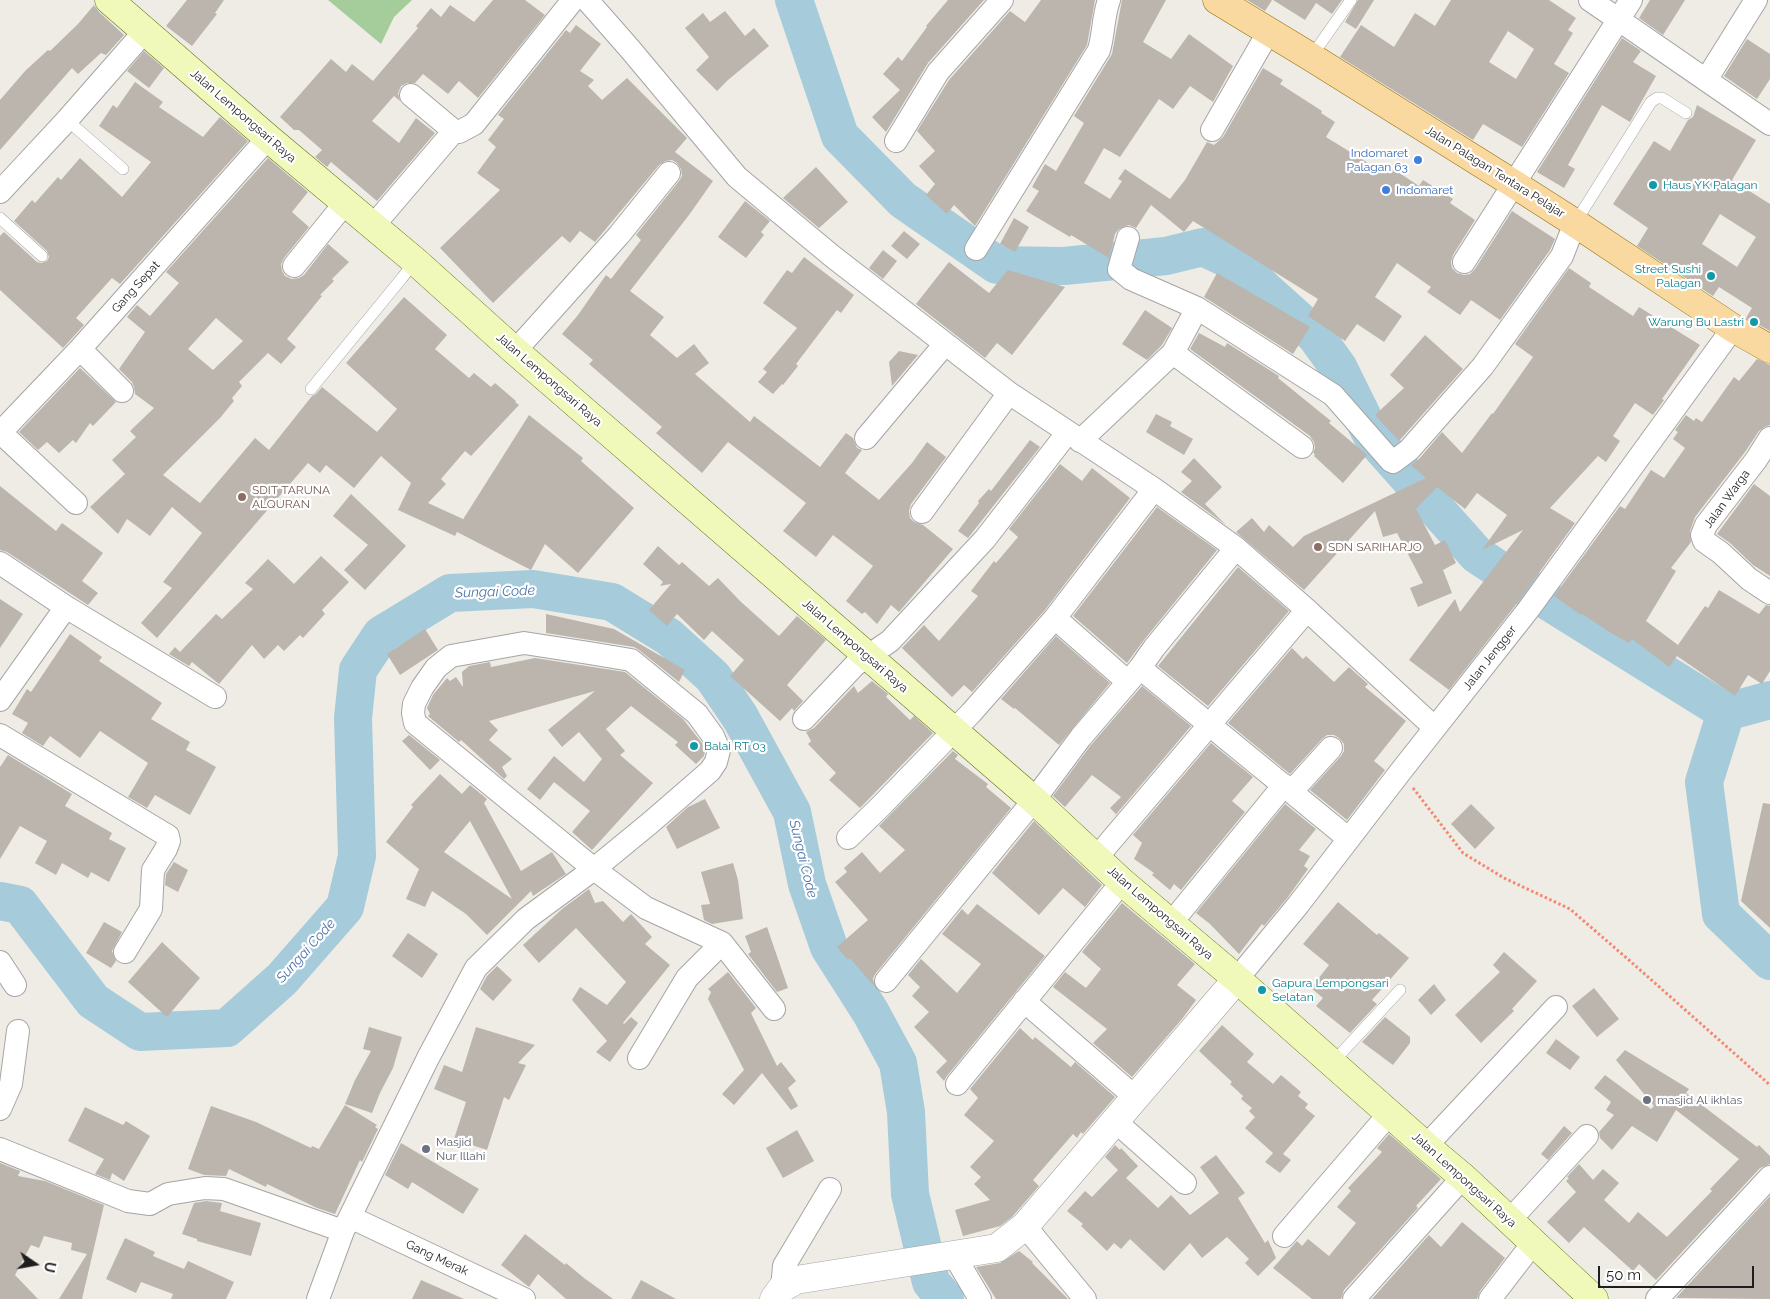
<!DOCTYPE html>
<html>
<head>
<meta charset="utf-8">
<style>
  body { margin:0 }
  #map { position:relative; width:1770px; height:1299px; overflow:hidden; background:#efece5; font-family:Raleway,sans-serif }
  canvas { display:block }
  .north { position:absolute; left:10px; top:1239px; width:50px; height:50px; -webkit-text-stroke:4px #fff; paint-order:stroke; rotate:102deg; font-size:14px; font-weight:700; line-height:20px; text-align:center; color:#1e1e1e }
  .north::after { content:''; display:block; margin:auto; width:18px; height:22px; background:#1e1e1e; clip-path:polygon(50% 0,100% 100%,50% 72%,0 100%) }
  .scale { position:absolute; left:1598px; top:1266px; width:156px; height:22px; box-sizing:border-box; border:2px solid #1e1e1e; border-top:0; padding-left:6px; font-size:15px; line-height:18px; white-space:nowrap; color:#1e1e1e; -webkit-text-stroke:4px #fff; paint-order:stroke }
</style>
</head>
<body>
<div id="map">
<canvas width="1770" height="1299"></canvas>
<div class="north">U</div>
<div class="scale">50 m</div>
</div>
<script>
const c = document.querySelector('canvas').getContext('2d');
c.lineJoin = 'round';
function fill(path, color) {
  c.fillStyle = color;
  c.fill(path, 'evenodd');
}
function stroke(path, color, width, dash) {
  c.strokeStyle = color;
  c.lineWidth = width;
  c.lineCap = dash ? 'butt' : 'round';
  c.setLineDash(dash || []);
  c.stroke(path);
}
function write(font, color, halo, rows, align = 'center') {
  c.font = font + ' Raleway,sans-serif';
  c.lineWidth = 4.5;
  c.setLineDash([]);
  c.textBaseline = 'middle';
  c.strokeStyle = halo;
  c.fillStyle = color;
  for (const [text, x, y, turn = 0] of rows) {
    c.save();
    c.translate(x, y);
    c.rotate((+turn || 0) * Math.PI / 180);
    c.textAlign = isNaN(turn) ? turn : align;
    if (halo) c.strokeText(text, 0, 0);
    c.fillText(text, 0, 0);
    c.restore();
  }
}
fill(new Path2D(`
  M328 0H412L394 17 381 44Z`), '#a5cd9b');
stroke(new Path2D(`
  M794 0 840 136 903 200 997 265 1064 266 1166 256 1203 247 1239 264 1266 291 1315 335 1338 367 1373 438 1477 555 1527 588 1726 712 1770 700
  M1726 712 1704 782 1721 914 1770 961
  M0 901 20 905 93 1001 140 1032 227 1028 282 979 345 907 357 856 353 718 358 670 381 635 450 593 533 589 612 602 669 637 713 677 740 717 792 812 807 884 829 947 871 1013 898 1063 906 1112 910 1194 931 1282 945 1299`), '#a6cbdb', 38);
fill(new Path2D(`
  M187 0H224L215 13 217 14 192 46 166 26Z
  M493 0H525L545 15 478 98 459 81 448 94 423 74 415 83H407L401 86 398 93 400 101 394 96 372 121 399 143 416 118 435 133 377 201 331 162 327 167 315 157 322 150 299 130H294L280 117 331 59 346 72 352 64 373 81 418 28 416 26 431 8 441 17 450 5 474 22Z
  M948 0H984L928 63 886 132 872 117 900 90 883 74 898 57 902 61 927 27 926 26Z
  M1041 0H1095L1087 45 975 226 954 205 947 214 926 195 935 184 919 166 935 151 917 131 949 80 1010 11 1025 22Z
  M1122 0H1166L1143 42 1171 59 1189 34 1233 66 1213 102 1190 86 1173 109 1159 99 1120 157 1104 148 1084 183 1110 199 1122 181 1118 179 1125 169 1170 199 1185 180 1207 142 1214 145 1223 137 1263 68 1283 80 1280 84 1322 111 1321 113 1335 122 1326 137 1381 171 1386 164 1419 186 1423 180 1453 199 1450 203 1475 220 1453 255 1451 262 1452 268 1457 273 1464 275 1470 274 1475 269 1512 211 1555 239 1550 250 1500 320 1471 300 1460 315 1427 292 1431 287 1397 263 1375 297 1402 316 1384 342 1357 324 1345 341 1308 316 1318 299 1193 221 1184 232 1151 205 1136 228 1129 225 1119 229 1115 234 1109 258 1071 235 1070 237 1026 211 1039 191 1032 187 1045 164 1056 171 1084 123 1074 116 1112 54Z
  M1247 0H1272L1265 11Z
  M1273 0H1342L1332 14 1316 3 1305 20Z
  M1358 0H1374L1356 29 1345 22Z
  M1451 0H1549L1576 18 1568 30 1573 33 1554 64 1569 73 1522 147 1483 124 1473 140 1340 57 1361 25 1394 47 1415 13 1435 26ZM1508 31 1534 49 1516 79 1489 62Z
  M1650 0H1685L1663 35 1639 18Z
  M94 5 99 12 124 35 106 55 101 53 78 74 72 68 0 150V100L26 70 48 50 50 51 78 24Z
  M725 11 745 36 754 28 769 46 728 80 717 91 696 70 709 57 685 28 703 13 710 22Z
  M576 25 601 44 580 71 594 80 588 86 602 100 627 78 687 138 675 152 713 181 689 215 630 291 664 317 650 335 677 358 694 344 709 363 695 374 750 422 754 416 820 467 846 433 853 438 857 448 862 450 845 473 879 500 912 463 927 442 946 457 911 504 909 511 910 518 914 522 923 525 953 549 899 612 891 605 877 624 865 612 862 614 846 601 873 566 833 535 816 557 783 531 806 503 728 442 702 473 656 433 662 427 589 364 593 360 562 334 578 315 606 275 611 279 641 240 636 235 679 181 682 176 681 169 677 163 672 160 665 161 659 165 595 242 580 231 570 243 562 236 493 303 440 248 500 190 477 173 496 147 488 140 504 119 498 115 566 30 570 33Z
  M1622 38 1641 51 1633 62 1656 76 1630 122 1602 105 1568 165 1575 169 1564 188 1537 172Z
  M1747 39 1770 54V79L1757 99 1724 76Z
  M144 51 164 68 149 88 127 71Z
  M135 82 163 102 159 107 203 137 220 117 248 141 120 284 112 278 76 318 84 325 63 348 0 290V236L4 232 37 262 41 263 47 261 49 257 47 251 14 221 32 200 35 203 58 177 61 180 80 158 122 197 151 162 99 126 113 105 117 108Z
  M1697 105 1756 140 1732 180 1770 204V331L1746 318 1752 308 1719 287 1713 296 1637 246 1648 228 1613 204 1654 141 1670 151 1688 120 1693 117ZM1720 214 1756 237 1737 267 1702 244Z
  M268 158 308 192 292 212 309 227 284 258 281 264 282 271 285 276 292 279 299 278 304 275 328 244 349 262 332 279 334 281 320 295 322 296 287 339 296 347 281 364 268 353 239 382 242 386 232 398 234 401 220 418 163 475 200 503 255 438 269 450 312 396 316 394 322 387 377 432 397 409 346 363 404 297 447 335 435 349 469 378 474 373 491 387 495 383 516 401 515 402 519 405 471 456 465 451 441 479 446 484 428 503 463 519 462 521 529 415 583 458 581 461 634 508 578 573 545 544 531 570 457 532 455 536 398 510 411 483 381 456 354 488 326 465 320 473 308 463 157 638 141 623 172 588 163 582 202 533 172 507 150 536 127 519 118 534 90 507 125 474 112 460 136 437 130 431 154 408 135 394 134 387 132 382 119 369 145 332 127 317 137 305 150 316 179 283 166 272ZM216 318 243 341 213 370 188 349Z
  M816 167 848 202 819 228 783 198Z
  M745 201 770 221 761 232 764 235 746 258 718 237Z
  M1014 218 1029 227 1015 252 1000 244Z
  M904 231 920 244 907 259 891 246Z
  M883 250 897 261 883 279 869 268Z
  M804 257 854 295 841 313 837 310 796 364 798 366 783 385 782 384 773 394 758 382 767 372 763 369 797 328 763 303 787 270 792 273Z
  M949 262 989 293 1008 270 1065 287 1012 355 997 343 985 358 916 304Z
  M1569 268 1591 283 1589 287 1633 316 1639 307 1700 345 1662 399 1664 400 1653 415 1635 403 1613 436 1620 441 1606 462 1598 456 1550 508 1575 523 1518 602 1449 690 1409 660 1455 599 1460 612 1523 530 1482 550 1507 515 1477 493 1465 509 1437 487 1416 509 1435 545 1445 540 1456 563 1443 570 1452 593 1418 607 1410 588 1423 583 1397 533 1383 537 1375 511 1304 590 1236 532 1252 518 1264 532 1269 525 1293 547 1304 536 1426 478 1411 465 1419 459 1442 432 1462 453 1492 413 1493 414 1533 357 1515 344Z
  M1217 273 1310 327 1293 354 1204 297Z
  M1145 310 1172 328 1162 345 1147 360 1122 344Z
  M1199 333 1225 347 1227 343 1279 376 1278 378 1331 421 1329 423 1367 455 1343 483 1314 456 1315 454 1313 453 1315 448 1314 442 1310 436 1190 349Z
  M1425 335 1463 369 1399 441 1375 415 1404 388 1390 375Z
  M899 351 918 355 892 386 889 362Z
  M1757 359 1770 365V425L1764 427 1759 431 1745 452 1695 517 1690 531 1691 542 1671 568 1676 571 1646 621 1678 645 1705 606 1708 608 1719 590 1759 614 1766 605 1770 606V671L1762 684 1748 675 1735 696 1677 656 1669 667 1632 639 1629 643 1611 633 1582 614 1581 615 1554 596 1620 506 1625 509 1651 470 1664 478 1685 448 1673 439 1678 432 1675 430 1686 415 1694 421 1696 418 1702 422 1734 377 1739 381Z
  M80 368 116 402 93 426 90 423 76 443 73 440 59 453 47 442 38 450 19 432Z
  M1156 414 1172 422 1170 426 1193 439 1184 455 1146 432Z
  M1030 440 1040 447 968 538 958 531 979 503 978 501 989 489 991 491Z
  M1194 458 1222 487 1205 504 1226 525 1181 492 1192 481 1181 472Z
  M1060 464 1082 481 1092 468 1130 498 1045 610 972 692 964 685 952 697 902 648 924 625 939 641 978 596 971 591 994 561 996 563 1018 537 1009 529Z
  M1754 484 1770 496V576L1753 565 1730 543 1717 534Z
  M0 486 56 531 62 523 103 553 82 581 98 593 88 605 7 552 0 550Z
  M351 494 406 546 365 590 344 570 368 545 333 516Z
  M1157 507 1217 550 1144 640 1127 663 1073 616Z
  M658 546 679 565 682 562 709 586 718 578 740 601 779 636 797 616 826 640 787 685 803 701 794 711 792 708 780 721 730 676 744 660 712 631 704 640 677 614 667 626 649 610 671 584 660 586 663 582 643 564Z
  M321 556 349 582 322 610 325 614 303 638 300 635 284 651 278 645 264 659 252 645 219 684 192 662 189 666 169 654 175 647 180 652 216 614 222 619 253 589 245 583 268 559 294 584Z
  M1238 567 1289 611 1208 706 1158 666Z
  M0 599 23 614 0 648Z
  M546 614 614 629 685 670 679 682 639 650 634 647 546 633Z
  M425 629 438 650 400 675 387 654Z
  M70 634 102 657 99 661 162 703 151 719 190 742 186 750 216 767 190 815 155 795 147 808 128 797 148 763 100 731 80 758 50 736 43 746 22 733 28 723 12 714 27 689 31 692Z
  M1056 636 1110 683 1059 745 1015 708 1014 709 1001 699Z
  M1292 648 1303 659 1306 656 1334 682 1349 667 1368 684 1365 687 1406 721 1374 761 1385 770 1347 820 1310 790 1341 756 1344 751V744L1339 738 1334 735H1327L1322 739 1290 774 1228 723Z
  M535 658 625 672 683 719 702 743 705 751 704 756 696 764 675 745 678 742 631 706 606 729 625 751 620 755 653 783 592 850 572 832 590 811 554 782 540 800 527 789 554 756 584 782 602 759 579 732 562 747 548 730 595 691 489 721 498 730 489 740 512 759 502 767 507 776 504 779 461 740 459 742 428 716 430 714 427 708 433 695 447 678 450 681 456 677 463 687 462 672 469 666 490 662 491 667Z
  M872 681 888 694 886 697 910 720 914 716 933 733 860 808 829 780 836 773 808 744 811 741 806 732 814 728 854 686 858 693Z
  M1142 686 1191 726 1113 818 1116 814 1110 808 1121 797 1092 775 1065 807 1053 796 1091 745Z
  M409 735 440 760 430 770 402 741Z
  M1211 743 1253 777 1232 801 1245 812 1181 890 1174 884 1170 890 1152 875 1154 873 1134 859 1142 843 1133 835Z
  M953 751 958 755 955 759 988 784 986 787 1011 808 876 973 873 978 874 986 850 958 848 960 837 947 868 920 835 882 847 872 844 868 862 852 880 873 905 850 879 826Z
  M8 755 72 794 65 806 112 833 109 839 126 848 109 882 91 872 88 878 62 863 56 875 35 863 47 841 20 826 0 859V767Z
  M440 774 462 794 470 785 487 799 484 803 521 871 552 852 566 874 533 896 531 891 487 935 466 914 432 891 425 907 406 899 419 869 386 842 413 807 411 805ZM470 821 512 899 444 852Z
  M705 799 720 828 677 849 666 827 688 807Z
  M1763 803 1770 804V928L1741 901Z
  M1285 804 1316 829 1299 850 1310 856 1304 866 1308 869 1288 897 1264 926 1262 924 1239 954 1210 924 1196 913Z
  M1471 804 1495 828 1475 849 1451 824Z
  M1034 821 1102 885 1085 907 1063 888 1039 915 992 873Z
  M174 862 188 870 178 892 165 885 166 874Z
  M733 863 738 880 743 919 712 924 704 920 701 905 710 904 701 872Z
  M589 889 595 903 603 901 623 922 631 914 652 937 645 944 670 965 623 1023 624 1024 631 1017 638 1023 610 1062 596 1052 607 1041 572 1000 580 987 607 1005 626 982 576 928 539 963 523 945 562 909Z
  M1338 902 1377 935 1379 933 1409 958 1372 1000 1377 1004 1350 1033 1316 1006 1323 998 1311 988 1329 965 1303 944Z
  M1122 903 1195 964 1177 985 1196 1000 1182 1019 1132 1077 1093 1043 1107 1029 1053 987 1065 972 1086 988 1101 969 1082 952Z
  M977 904 1045 956 947 1076 944 1081 936 1072 947 1061 914 1027 929 1012 912 996 920 987 908 975 921 959 957 993 981 964 942 934 962 909 968 915Z
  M104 922 122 932 112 951 116 961 111 968 86 953Z
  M767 927 788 988 777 992 748 954 751 952 745 936Z
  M408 933 438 954 422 978 392 956Z
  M162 942 200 978 167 1017 128 982Z
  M1504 952 1537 981 1512 1009 1514 1011 1481 1043 1455 1015 1500 972 1493 965Z
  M497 966 512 980 493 1001 480 989 487 976Z
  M728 972 756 1008 751 1013 777 1066 781 1062 796 1081 788 1088 798 1106 791 1110 762 1073 734 1105 722 1094 744 1070 708 999 711 992 708 989Z
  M1434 984 1446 1000 1431 1015 1418 1000Z
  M1594 988 1619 1019 1597 1037 1572 1006Z
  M1385 1017 1410 1037V1043L1393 1065 1362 1042Z
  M1222 1025 1254 1054 1247 1062 1273 1084 1281 1075 1301 1092 1298 1096 1308 1104 1305 1108 1315 1116 1283 1154 1291 1160 1280 1173 1265 1162 1273 1153 1245 1128 1255 1117 1249 1111 1252 1108 1241 1099 1243 1096 1230 1084 1232 1082 1199 1051Z
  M369 1027 402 1037 393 1068 380 1093 372 1113 345 1104 355 1080 371 1051 363 1049Z
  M476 1027 535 1045 518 1063 526 1065 509 1100 504 1097 487 1150 454 1139 466 1102 434 1089 444 1065 462 1072Z
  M1020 1028 1033 1040 1035 1037 1071 1067 1075 1062 1115 1097 1083 1134 1081 1132 1077 1138 1073 1134 1033 1180 1039 1186 1012 1217 1000 1226 963 1236 955 1210 990 1200 974 1184 981 1177 970 1167 994 1141 964 1115 978 1098 970 1089Z
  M1556 1039 1580 1057 1570 1070 1546 1053Z
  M1625 1050 1689 1089 1686 1093 1757 1147 1759 1145 1770 1156V1164L1760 1168 1656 1280 1639 1264 1633 1271 1584 1227 1569 1243 1547 1222 1576 1192 1566 1181 1569 1178 1567 1177 1579 1164 1593 1180 1603 1169 1619 1183 1604 1200 1629 1223 1638 1212 1667 1237 1712 1191 1710 1189 1739 1159 1676 1110 1657 1142 1632 1126 1612 1150 1600 1138 1599 1132 1614 1115 1606 1110 1611 1102 1594 1088 1605 1075 1651 1109 1654 1106 1616 1060Z
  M345 1105 377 1125 375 1127 378 1129 362 1162 360 1160 335 1214 317 1208 267 1184 266 1187 229 1169 226 1176 204 1175 188 1169 211 1106 256 1122 311 1148 312 1146 319 1149Z
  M85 1107 123 1125 126 1121 150 1136 124 1181 112 1173 110 1180 95 1174 104 1159 68 1141Z
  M1564 1126 1572 1133 1548 1160 1541 1154Z
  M797 1130 814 1161 783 1178 766 1148Z
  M1389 1134 1441 1179 1416 1206 1418 1208 1344 1290 1341 1299H1312L1273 1268 1297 1241 1302 1246 1308 1239 1329 1256 1356 1223 1337 1207 1351 1191 1348 1188 1382 1152 1377 1148Z
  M401 1143 479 1189 463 1214 412 1182 408 1189 385 1175Z
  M1115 1145 1120 1150 1121 1148 1138 1166 1126 1178 1158 1208 1171 1195 1190 1215 1219 1193 1200 1167 1216 1155 1245 1193 1238 1198 1265 1243 1268 1240 1276 1258 1258 1276 1245 1263 1249 1259 1227 1237 1202 1258 1190 1243 1164 1271 1130 1239 1121 1249 1114 1243 1107 1251 1081 1226 1083 1224 1067 1211 1085 1191 1092 1197 1118 1170 1121 1173 1105 1157Z
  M0 1163 20 1171 18 1176 45 1181 104 1205 82 1299H59L87 1254 71 1250 72 1243 44 1236 39 1248 31 1245 15 1275 38 1299H0Z
  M1770 1196V1299L1676 1298Z
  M206 1201 222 1203 220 1211 261 1223 251 1256 197 1241V1239L182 1234 194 1203Z
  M1462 1222 1505 1258 1480 1291 1477 1299H1372L1429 1235 1441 1247Z
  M525 1234 565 1265 566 1263 584 1278 613 1299H566L538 1274 529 1287 501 1265Z
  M125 1238 155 1252 153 1256 184 1269 188 1261 234 1282 226 1299H171L173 1294 141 1282 136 1293 106 1279Z
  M1019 1251 1033 1262 1032 1263 1068 1299H996L976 1267 1000 1263Z
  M421 1280 464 1299H412Z
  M641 1280 676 1299H631Z`), '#bbb5ae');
const service = new Path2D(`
  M1311 57 1351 0
  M67 120 123 169
  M0 218 42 256
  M1575 223 1651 102 1657 98H1662L1686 113
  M311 389 402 278 415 261
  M1332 1063 1400 990`);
const minor = new Path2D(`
  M587 0 630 49 737 177 832 256 1009 393 1154 489 1236 548 1307 610 1435 728
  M1590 0 1770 124
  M1706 80 1756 0
  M411 95 454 131 459 132 474 124 573 0
  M1212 130 1269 31
  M896 141 938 72 1002 0
  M0 192 67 120 145 31
  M373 226 454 131
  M1128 238 1119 269 1131 279 1197 308 1333 395 1391 461 1393 462 1409 450 1483 366 1562 256 1575 223
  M976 249 1099 50C1104 33 1103 16 1109 0
  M1464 262 1631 0
  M294 266 345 203
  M80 349 122 391
  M515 351 619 235 669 173
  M1173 353 1302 447
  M0 432 76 503
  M0 433 80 349 268 138
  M866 438 945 344
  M1770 438 1756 460 1706 525 1702 535 1704 541 1721 553 1749 579 1770 593
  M1080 441 1173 353 1197 308
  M922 512 1009 393
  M0 563 66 607 215 697
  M1055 618 1128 682
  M1140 668 1349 839
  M0 700 66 607
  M804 719 855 665 890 641 985 539 1068 432
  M0 735 168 836 169 841 166 849 153 870 151 909 125 952
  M1292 791 1331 748
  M848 838 881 806 971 713 1055 618 1154 489
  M1097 857 1307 610
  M1172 922 1284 785
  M0 962 15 985
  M1237 979 1298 905 1401 771 1528 610 1733 328
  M886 981 1034 800 1081 737 1140 668 1154 648 1236 548
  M1024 1001 1135 1097
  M639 1058 687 978 722 943
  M957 1084 1122 882
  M0 1109 11 1084 18 1031
  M1115 1121 1185 1183
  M1426 1146 1556 1007
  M0 1149 128 1201 150 1204 168 1194 205 1188 224 1189 343 1231
  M350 1217 524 1299
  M1509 1221 1587 1136
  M1025 1226 1085 1299
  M1284 1236 1389 1114
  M954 1255 980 1299
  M782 1288 784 1266 830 1189
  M318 1299 343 1231 428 1058 476 968 526 919 594 869 650 823 710 771 716 762 719 750 713 736 697 714 631 660 589 653 524 643 451 656 436 668 422 688 414 704 413 713 415 723 594 869 646 908 722 943 774 1009
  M1354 1299 1463 1177
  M1490 1299 1533 1243
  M1657 1299 1770 1177`);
const tertiary = new Path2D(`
  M774 1299 782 1288 796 1280 997 1248 1025 1226 1237 979`);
const secondary = new Path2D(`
  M109 0 268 138 415 261 515 351 1034 800 1122 882 1237 979 1426 1146 1463 1177 1594 1299`);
const primary = new Path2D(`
  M1217 0 1311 57 1514 184 1575 223 1733 328 1770 349`);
stroke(service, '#a5a5a5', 12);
stroke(minor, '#a5a5a5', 24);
stroke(tertiary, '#a5a5a5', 29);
stroke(secondary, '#5f7308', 29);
stroke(primary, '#947004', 29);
stroke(new Path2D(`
  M1413 788 1463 853 1504 878 1570 909 1630 961 1770 1085`), '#f6876f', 3, [2.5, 2.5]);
stroke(service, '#fff', 11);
stroke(minor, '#fff', 22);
stroke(tertiary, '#fff', 28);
stroke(secondary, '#f0f8ba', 28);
stroke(primary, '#f9d9a0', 28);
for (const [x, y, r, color] of [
  [1418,160,5,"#3f7fe0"],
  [1653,185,5,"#0f9aa8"],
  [1386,190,5,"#3f7fe0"],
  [1711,276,5,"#0f9aa8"],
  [1754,322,5,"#0f9aa8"],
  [242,497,5,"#8d6e63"],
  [1318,547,5,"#8d6e63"],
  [694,746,5,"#0f9aa8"],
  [1262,990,5,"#0f9aa8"],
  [1647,1100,5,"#6b7280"],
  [426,1149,5,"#6b7280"]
]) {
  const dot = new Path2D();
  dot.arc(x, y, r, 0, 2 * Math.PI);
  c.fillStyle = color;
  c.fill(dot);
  stroke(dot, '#fff', 2);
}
write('12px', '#1e1e1e', '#fff', [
  ["Jalan Lempongsari Raya",243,116,41],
  ["Jalan Palagan Tentara Pelajar",1495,172,32],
  ["Gang Sepat",136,287,-48],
  ["Jalan Lempongsari Raya",549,380,41],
  ["Jalan Warga",1727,499,-54],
  ["Jalan Lempongsari Raya",855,646,41],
  ["Jalan Jengger",1490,658,-52],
  ["Jalan Lempongsari Raya",1160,913,41],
  ["Jalan Lempongsari Raya",1464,1180,42],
  ["Gang Merak",437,1258,25]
]);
write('12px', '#366cbe', '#fff', [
  ["Indomaret",1408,153],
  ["Palagan 63",1408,167],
  ["Indomaret",1396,190,"left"]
], 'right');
write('12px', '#0d838f', '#fff', [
  ["Haus YK Palagan",1663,185],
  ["Street Sushi",1701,269,"right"],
  ["Palagan",1701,283,"right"],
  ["Warung Bu Lastri",1744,322,"right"],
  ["Balai RT 03",704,746],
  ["Gapura Lempongsari",1272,983],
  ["Selatan",1272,997]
], 'left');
write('12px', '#785e54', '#fff', [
  ["SDIT TARUNA",252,490],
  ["ALQURAN",252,504],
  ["SDN SARIHARJO",1328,547]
], 'left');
write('12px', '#5b616d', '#fff', [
  ["masjid Al ikhlas",1657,1100],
  ["Masjid",436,1142],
  ["Nur Illahi",436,1156]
], 'left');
write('italic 14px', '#4d75ab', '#fff', [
  ["Sungai Code",495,592,-2],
  ["Sungai Code",803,859,76],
  ["Sungai Code",306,951,-48]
]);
</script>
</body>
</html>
